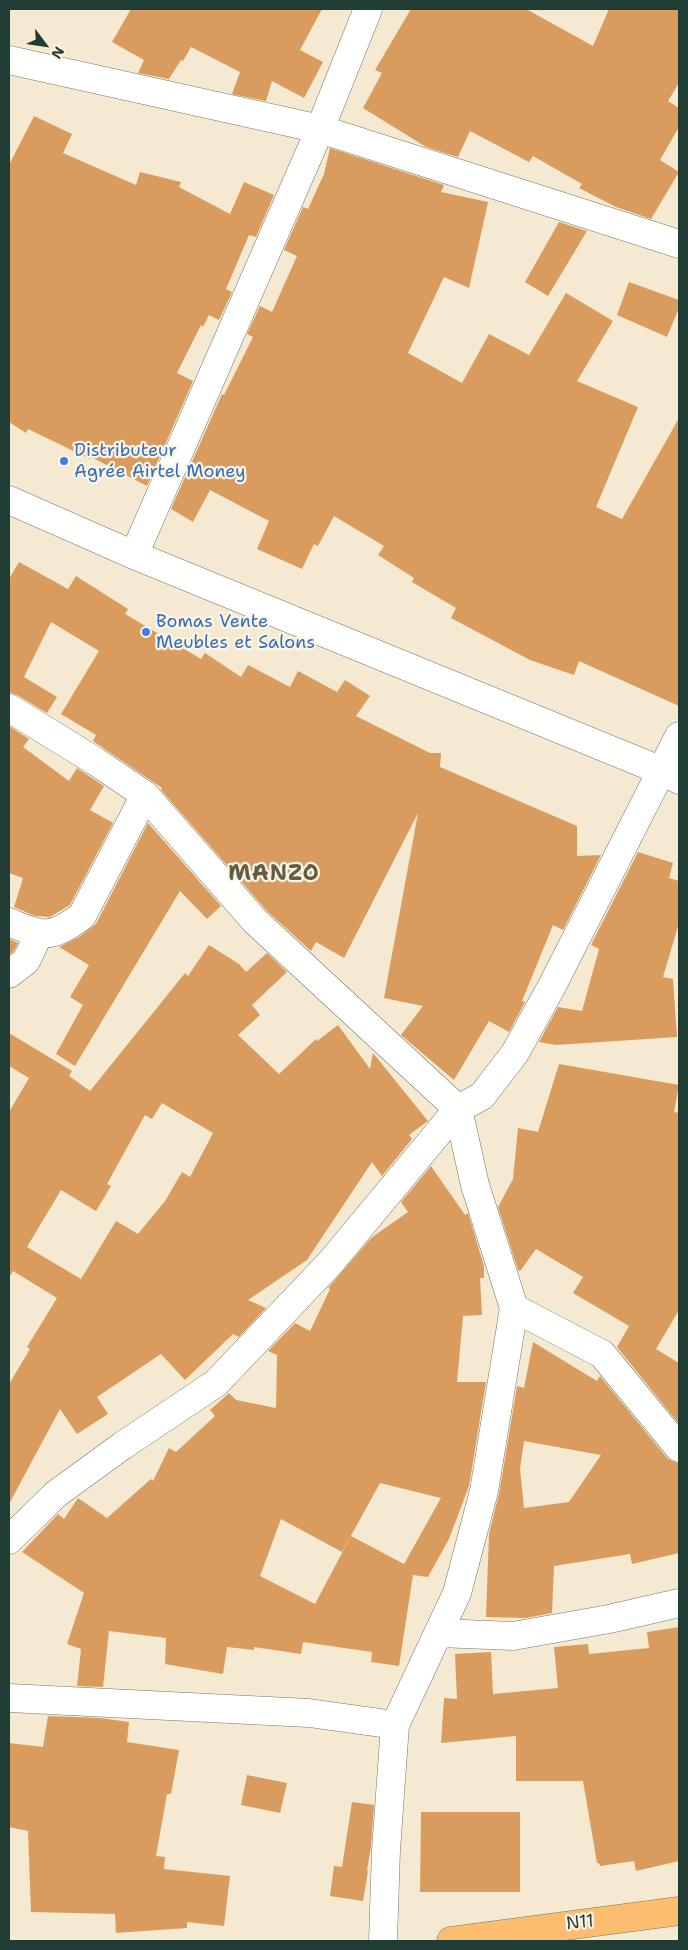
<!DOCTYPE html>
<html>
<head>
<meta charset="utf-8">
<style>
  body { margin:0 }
  #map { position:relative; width:688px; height:1950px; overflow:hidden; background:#f5ead1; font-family:"Shantell Sans",sans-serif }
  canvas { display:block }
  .frame { position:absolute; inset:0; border:10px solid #1f3d34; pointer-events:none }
  .north { position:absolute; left:20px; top:20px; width:50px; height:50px; -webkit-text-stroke:4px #fcf5e5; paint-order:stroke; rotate:121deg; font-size:14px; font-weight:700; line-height:20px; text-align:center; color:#1f3d34 }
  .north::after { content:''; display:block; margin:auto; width:18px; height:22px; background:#1f3d34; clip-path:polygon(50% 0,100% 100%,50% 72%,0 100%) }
</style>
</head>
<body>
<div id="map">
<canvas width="688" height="1950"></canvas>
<div class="frame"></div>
<div class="north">N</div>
</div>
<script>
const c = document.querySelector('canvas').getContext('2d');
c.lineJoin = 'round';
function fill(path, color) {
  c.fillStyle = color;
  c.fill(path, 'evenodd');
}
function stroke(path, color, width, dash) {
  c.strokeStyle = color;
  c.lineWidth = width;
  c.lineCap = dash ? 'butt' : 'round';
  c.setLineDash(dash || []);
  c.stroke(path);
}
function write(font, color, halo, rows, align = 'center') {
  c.font = font + ' "Shantell Sans",sans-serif';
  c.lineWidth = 4.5;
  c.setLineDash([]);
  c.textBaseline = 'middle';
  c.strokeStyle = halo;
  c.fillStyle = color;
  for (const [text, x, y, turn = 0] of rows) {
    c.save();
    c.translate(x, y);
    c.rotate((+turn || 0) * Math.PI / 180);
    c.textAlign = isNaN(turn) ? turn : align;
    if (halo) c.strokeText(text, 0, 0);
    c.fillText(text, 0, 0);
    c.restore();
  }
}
fill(new Path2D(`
  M131 9H322L300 50 323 62 304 98 272 81 266 101 232 94 240 72 191 47 183 61 181 60 169 79 138 73 144 60 112 42Z
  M411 9H526L593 46 609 9H679V83L668 101 679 108V127L660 160 679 172 651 219 616 207 579 188 582 184 533 156 529 162 470 131 458 157 426 147 363 108 382 73 375 70Z
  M34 116 72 134 63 153 136 185 140 172 181 182 179 187 230 214 244 182 274 195 256 237 249 235 226 289 232 292 219 320 209 315 203 327 201 325 177 373 193 381 147 486 91 457 90 459 28 429 26 433 9 422V165Z
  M330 148 444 185 441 192 488 202 469 288 444 277 408 353 462 383 489 334 529 355 566 293 613 321 577 381 638 407 596 507 622 519 679 418V706L579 661 574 675 530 660 451 618 456 608 412 582 414 578 378 555 384 546 334 516 318 546 314 544 302 569 257 549 269 521 210 490 193 522 171 509 222 394 224 395 253 337 247 334 260 306 272 312 297 256 284 250 303 207 308 209 324 174Z
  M559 222 587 231 548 296 525 282Z
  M629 282 679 300V308L667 337 617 315Z
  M19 562 68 589 76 576 128 609 125 614 201 659 205 653 241 677 248 665 290 687 298 671 337 692 345 680 370 696 356 716 430 753H441L440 767 577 826V856L601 855 563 930 553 925 522 1001 525 1002 509 1032 489 1021 454 1080 401 1035 423 1006 384 998 418 813 344 958 316 942 311 951 266 910 161 790 162 788 93 741 96 735 61 714 99 651 51 622 24 677 57 697 47 713 17 695 9 692V579Z
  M9 726 29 739 23 747 69 781 77 768 104 786 90 810 113 823 70 905 50 917 35 916 14 907 23 878 9 873Z
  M148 823 221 906 207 919 180 891 75 1066 56 1054 83 1005 70 997 89 965 59 947 79 937 96 924Z
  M638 852 673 863 669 878 679 881V923L663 977 673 979 677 1037 556 1045 539 1042 558 1007 582 1011 599 949 591 945Z
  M9 939 18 943 14 951 9 955Z
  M209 945 239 964 246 972 267 953 287 972 252 1005 260 1015 238 1035 279 1074 316 1039 317 1041 338 1025 370 1069 373 1053 428 1121 409 1135 412 1139 382 1176 372 1162 307 1260 248 1300 266 1308 239 1337 233 1334 185 1380 161 1354 97 1397 108 1414 77 1434 60 1409 9 1504V1384L30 1349 27 1347 57 1298 13 1271 9 1278V1112L29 1078 9 1066V1033L72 1071 69 1076 90 1091 185 973 188 976ZM162 1103 213 1133 190 1177 182 1172 165 1201 138 1234 116 1221 81 1279 27 1247 61 1190 96 1211 111 1186 107 1184 145 1115 152 1119Z
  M559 1064 679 1085 674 1112 679 1113V1310L656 1349 679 1363V1424L617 1347 629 1326 573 1293 583 1277 536 1249 520 1271 518 1270 498 1207 513 1179 518 1128 538 1132Z
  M431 1166 465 1215 468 1213 484 1266V1278H480L482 1315 463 1316 457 1382H486L469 1486 449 1539 428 1577 413 1575 399 1666 371 1662 372 1652 303 1642 301 1654 254 1647V1650L227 1647 223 1674 165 1664 166 1638 109 1631 103 1687 77 1686 81 1649 67 1644 84 1593 22 1552 58 1514 64 1519 78 1498 107 1518 151 1479 153 1481 169 1448 176 1452 215 1416 210 1410 229 1393 236 1400 276 1408 277 1355 268 1351 295 1323 310 1331 330 1289 328 1288 371 1238 408 1212 401 1202ZM380 1483 441 1498 404 1564 351 1536 315 1604 260 1576 281 1519 342 1552Z
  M533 1342 597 1381 600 1376 667 1458 673 1462 679 1463V1553L632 1564 630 1554 554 1566 552 1613 526 1618 486 1617 489 1534 499 1494 517 1386 524 1388ZM524 1441 601 1455 569 1502 524 1508 520 1469Z
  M679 1627V1861L636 1871 634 1861 600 1866 599 1863H597L583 1781H516V1736L441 1743 444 1698 457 1699 455 1654 491 1652 493 1694 558 1688 554 1647 588 1644 589 1654 649 1648 647 1632Z
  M48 1716 100 1718 129 1722 127 1742 179 1750 171 1794H167L156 1856 165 1857 164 1869 230 1876 224 1926 187 1922V1928L116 1933 115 1914 31 1912 28 1831 9 1827V1743L43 1747Z
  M247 1775 287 1783 280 1813 241 1805Z
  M352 1802 374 1805 371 1846 367 1871H368L363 1901 330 1896 334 1866 342 1867Z
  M421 1812H520V1892H420Z`), '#d99c5e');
const minor = new Path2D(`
  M9 60 320 129 679 244
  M134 555 320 129 368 9
  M9 708 95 761 145 795 255 921 458 1109 475 1185 514 1308 484 1491 457 1593 395 1725 386 1850 383 1941
  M9 922C43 937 51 939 82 916L145 795
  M9 974 26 961 39 934
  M514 1308 602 1354 679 1448
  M9 1540 56 1494 122 1446 216 1383 331 1262 458 1109 482 1096 515 1053 553 984 679 736
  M439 1633 513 1636 609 1619 679 1603
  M9 1698 309 1713 395 1725`);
const tertiary = new Path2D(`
  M9 500 134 555 662 771 679 780`);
const primary = new Path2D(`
  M451 1941 679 1911`);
stroke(minor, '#6a7a6b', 29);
stroke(tertiary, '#6a7a6b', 29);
stroke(primary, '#6a7a6b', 29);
stroke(minor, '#fff', 28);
stroke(tertiary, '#fff', 28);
stroke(primary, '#fcbd6e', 28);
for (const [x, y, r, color] of [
  [64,461,5,"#3f7fe0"],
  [146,632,5,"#3f7fe0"]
]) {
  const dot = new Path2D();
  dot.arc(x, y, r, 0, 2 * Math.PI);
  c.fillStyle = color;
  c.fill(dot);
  stroke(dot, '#fcf5e5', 2);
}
write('18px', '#366cbe', '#fcf5e5', [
  ["Distributeur",74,451],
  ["Agrée Airtel Money",74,472],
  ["Bomas Vente",156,622],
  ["Meubles et Salons",156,643]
], 'left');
write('18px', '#1f3d34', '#fcf5e5', [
  ["N11",580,1923,-7]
]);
c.letterSpacing = '1px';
write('bold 22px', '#605e43', '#fcf5e5', [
  ["MANZO",274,874]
]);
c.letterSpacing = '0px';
</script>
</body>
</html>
